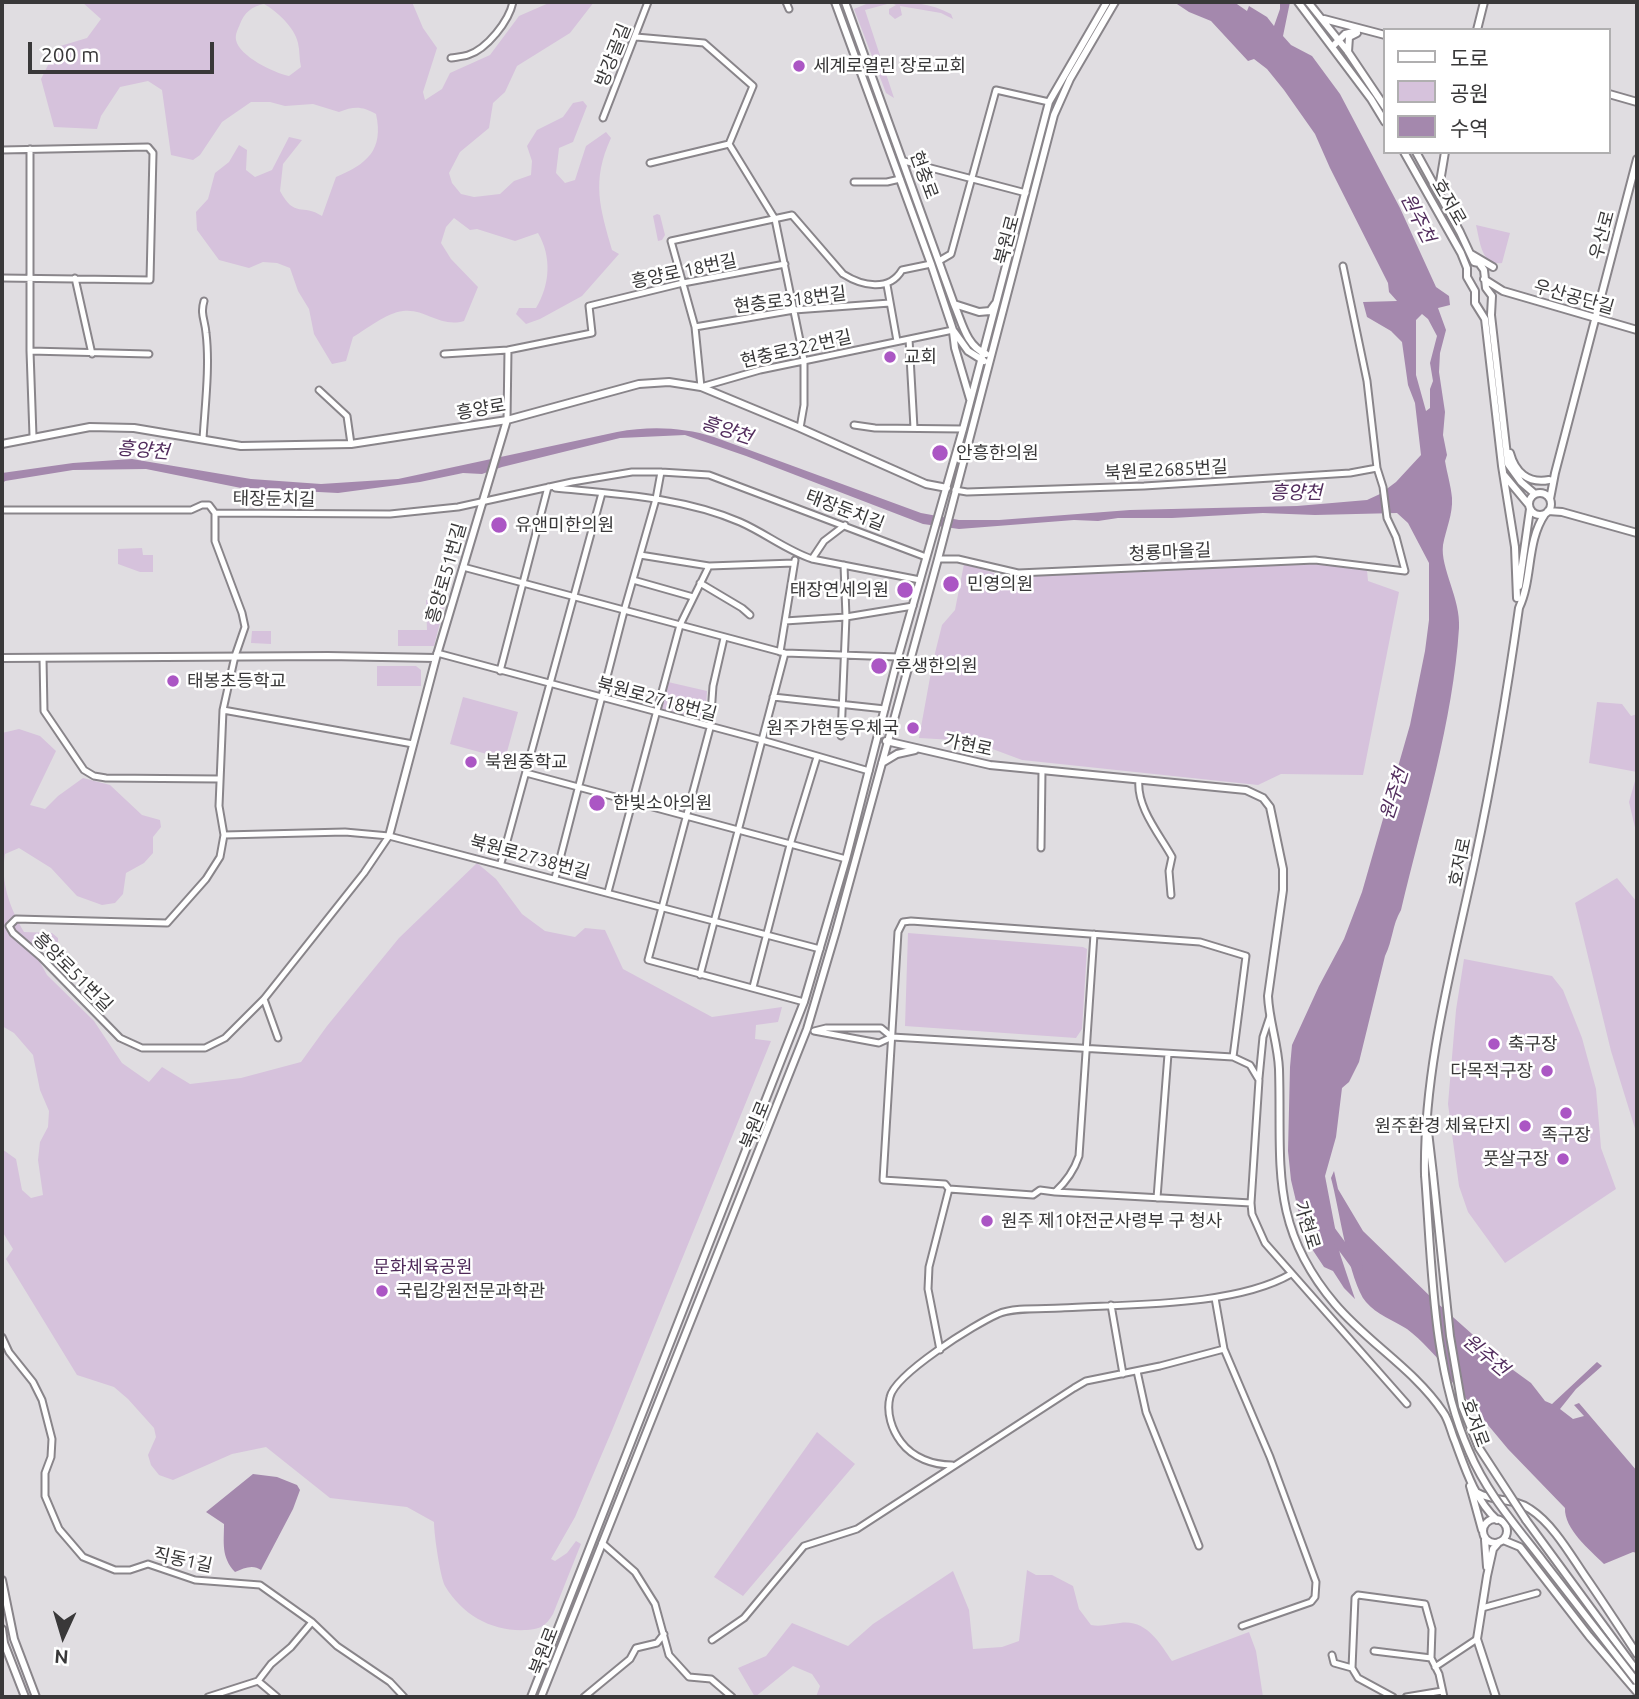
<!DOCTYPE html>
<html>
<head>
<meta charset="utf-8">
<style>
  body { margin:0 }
  #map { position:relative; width:1639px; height:1699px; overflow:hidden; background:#e0dde1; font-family:Ubuntu,"Noto Sans KR",sans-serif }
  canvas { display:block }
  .frame { position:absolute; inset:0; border:4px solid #393839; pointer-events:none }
  .legend { position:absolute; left:1383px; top:28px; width:228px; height:126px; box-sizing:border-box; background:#fff; border:2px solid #b0afb0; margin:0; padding:9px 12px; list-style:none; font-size:21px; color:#393839 }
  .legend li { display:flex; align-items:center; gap:14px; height:35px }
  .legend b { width:35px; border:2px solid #b0afb0 }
  .north { position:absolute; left:28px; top:1601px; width:70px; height:70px; -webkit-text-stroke:5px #fff; paint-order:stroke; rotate:184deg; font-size:19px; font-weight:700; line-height:28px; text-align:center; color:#393839 }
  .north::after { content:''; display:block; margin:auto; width:24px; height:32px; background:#393839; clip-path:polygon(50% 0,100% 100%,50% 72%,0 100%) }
  .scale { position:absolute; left:28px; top:42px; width:186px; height:32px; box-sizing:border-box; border:4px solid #393839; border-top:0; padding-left:9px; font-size:21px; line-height:24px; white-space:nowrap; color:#393839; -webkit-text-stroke:5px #fff; paint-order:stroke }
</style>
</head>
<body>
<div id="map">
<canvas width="1639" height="1699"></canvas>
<div class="frame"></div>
<ul class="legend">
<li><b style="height:9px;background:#fff"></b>도로</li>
<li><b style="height:19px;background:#d6c2dc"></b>공원</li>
<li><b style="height:19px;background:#a488ad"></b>수역</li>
</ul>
<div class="north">N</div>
<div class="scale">200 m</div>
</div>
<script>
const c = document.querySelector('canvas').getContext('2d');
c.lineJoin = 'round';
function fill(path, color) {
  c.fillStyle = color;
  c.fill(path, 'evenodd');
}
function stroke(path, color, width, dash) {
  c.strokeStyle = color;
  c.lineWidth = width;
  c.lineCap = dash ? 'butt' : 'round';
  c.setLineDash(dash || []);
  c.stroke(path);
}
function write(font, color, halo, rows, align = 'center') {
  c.font = font + ' Ubuntu,"Noto Sans KR",sans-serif';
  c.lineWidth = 5;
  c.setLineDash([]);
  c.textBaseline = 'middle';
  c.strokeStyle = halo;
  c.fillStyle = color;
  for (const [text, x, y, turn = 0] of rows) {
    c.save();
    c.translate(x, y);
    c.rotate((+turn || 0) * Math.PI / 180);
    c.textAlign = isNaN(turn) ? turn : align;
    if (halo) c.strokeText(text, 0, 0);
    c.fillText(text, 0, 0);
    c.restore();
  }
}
fill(new Path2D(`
  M82 2H412L423 28 437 48 423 92 425 100 442 89 450 73 490 55 519 16 551 2H594L570 33 517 66 505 92 493 103 489 128 460 152 449 173 452 183 461 194 474 197 500 194 514 181 531 175 532 161 527 146 537 130 563 117 573 103 583 101 587 106 573 142 559 148 556 173 565 183 575 180 586 146 606 132 611 138C591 181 600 208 612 250L619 254 582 296 540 319 526 324 516 314 519 308H536C550 285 552 257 538 233L515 241 477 229 470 230 454 218 446 227 441 243 451 259 478 287 464 321C440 328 425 308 403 311 386 313 367 329 353 337L346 361 332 364 314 334 309 309 298 291 290 268 277 263 263 262 249 268 219 260 197 230 196 212 208 199 215 173 229 162 239 145 247 150 246 170 255 177 272 170 289 137 302 140 283 164 280 191C295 219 302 203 322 216L336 177C367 164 384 150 376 114 362 106 354 106 339 112L313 104 285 106 270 102H251L222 122 200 155 193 160 171 155 162 90 148 81 120 87 101 116 97 129 54 127 41 79 57 47 87 38 101 19ZM264 4C277 11 295 28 298 43 300 51 299 59 301 67L289 76C274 73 239 56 236 40 235 34 238 29 240 24 244 13 252 6 264 4Z
  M871 2C901 2 925 0 951 14L953 19 941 13 900 6 902 15 895 19 889 14V9L896 5 891 3 865 10 894 98 886 93 854 9Z
  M657 214 660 215 665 235 662 240 658 241 653 216Z
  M1476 225 1510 233 1502 263C1481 266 1480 241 1476 225Z
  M142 548 143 555H153V572H140L118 564V549Z
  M1300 562 1367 570 1368 581 1399 592 1363 775 1281 774 1258 785 1022 760 971 741 919 738 933 661 942 625 955 610 964 564 1008 577Z
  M436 579 450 583 434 646H398V630H427L426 600H434Z
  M271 631V644L251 643 252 631Z
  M377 666H416L421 670V686H377Z
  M668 682 707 691 705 719 661 709Z
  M463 697 518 712 505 759 450 744Z
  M1597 702 1622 704 1631 716 1637 714V772L1589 763Z
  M19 729 40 736 56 751 30 805 45 809 58 796 83 778 110 785 142 815 160 820 161 827 153 837V853L144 863 126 873 123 894 115 903 102 905 77 896 51 868 19 848 5 854C0 882 10 908 24 932L52 933 58 938V945L41 952 29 942 47 975 94 1021 122 1063 149 1082 162 1067 190 1084 241 1078 301 1062 327 1026 399 938 477 863 496 879 522 914 545 931 575 937 585 928 605 930 623 969 712 1017 782 1007 778 1022 756 1025 755 1039 771 1041 613 1428 575 1517 551 1559 555 1561 567 1553 576 1541 581 1544 553 1614C546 1626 540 1629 527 1630 493 1632 463 1616 445 1586 440 1576 434 1534 434 1522L407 1507 330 1498 266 1447 232 1454 173 1480 159 1475 151 1465 148 1455 156 1437 154 1428 128 1399 114 1387 77 1375 6 1259 13 1249 2 1231V1149L16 1159 22 1190 31 1198 43 1195 38 1160 40 1142 48 1127 49 1111 40 1090 33 1055 14 1033 2 1026V733Z
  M1637 774V836L1629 802Z
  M1617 878 1637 902V1135L1611 1051 1575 903Z
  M908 933 1083 947 1087 949 1082 1029 1076 1038 905 1026Z
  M1464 959 1552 976 1563 990 1582 1038 1596 1089 1601 1148 1616 1189 1505 1263 1468 1212 1459 1186 1448 1104 1456 1010Z
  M817 1432 855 1464 743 1596 714 1577Z
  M1027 1570 1036 1575H1052L1073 1586 1079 1609 1091 1625C1101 1627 1110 1624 1120 1623 1146 1619 1159 1642 1172 1661L1249 1632 1256 1651 1263 1697H816L820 1686 812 1674 793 1666 755 1697 738 1668 766 1656 792 1623 848 1646 873 1624 953 1571 969 1610 973 1649 1002 1647 1019 1641Z`), '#d6c2dc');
fill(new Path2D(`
  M1174 2H1234L1247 11 1249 6 1267 17 1274 26 1280 9V2H1290L1283 36 1291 45 1312 56 1340 94 1400 208 1436 287 1449 296 1450 305 1438 308 1446 330 1440 353 1439 372 1445 412 1443 435 1447 455 1445 461C1447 473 1451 486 1452 498 1453 514 1446 529 1443 545 1440 568 1461 599 1459 628 1453 722 1423 818 1401 910 1392 925 1393 940 1385 956L1359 1062 1349 1082 1342 1088 1336 1137 1325 1176 1340 1254 1355 1299 1344 1288 1333 1271 1324 1267 1312 1249 1300 1218 1291 1180 1288 1151 1290 1067 1292 1045 1319 986 1344 939 1362 892 1410 725 1425 651 1429 620V563L1408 523 1397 513 1315 515 1263 513 1172 518H1118L1098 521 1074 520 959 529 923 524 746 456 685 435 620 438 502 467 482 474 463 473 420 482 338 493 241 488 146 469 73 470 5 481 2 484V473L73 463 132 459 251 479 321 484 398 479 617 432C650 426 682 427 714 437L921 513 959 520H999L1130 510 1297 506 1367 500 1380 494 1396 482 1421 455 1415 403 1408 385 1402 342 1391 331 1367 317 1363 302 1397 301 1389 292 1388 283 1330 168 1315 134 1284 90 1267 69 1254 59 1248 61 1211 21 1189 12ZM1422 314 1428 319 1437 336 1430 363 1433 381 1430 389V408L1426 411 1416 375V320Z
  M1334 1171 1338 1189 1363 1231 1435 1301 1509 1367 1531 1383 1545 1401 1552 1404 1597 1362 1602 1366 1576 1389 1560 1409 1573 1419 1584 1416 1574 1405 1579 1403 1637 1471V1553L1633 1552 1604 1564C1590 1550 1564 1529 1565 1508L1508 1449 1448 1377 1449 1371C1436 1357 1422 1340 1407 1329 1394 1321 1376 1314 1366 1302 1349 1282 1339 1207 1331 1178Z
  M253 1474 277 1477 297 1485 300 1490 293 1509 261 1570C253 1564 244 1568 235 1572 221 1557 224 1543 224 1524L206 1512Z`), '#a488ad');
stroke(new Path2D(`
  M1330 1230 1358 1268`), '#a488ad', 10);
const minor = new Path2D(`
  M786 2 789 9
  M636 37 704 43 753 86 729 144
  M451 58C456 57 462 57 468 55 487 49 509 21 513 2
  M603 118 648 2
  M729 144 775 219 804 360V405L800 428
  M30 149V351L33 436
  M2 150 148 147 153 153 150 280 2 278
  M904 161 1026 193
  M650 163 729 144
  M854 182H887L900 179
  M939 261 951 254 996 90 1049 102
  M931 264 902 270C889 292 862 286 843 274L792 215 671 241 695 327 701 387 760 370 953 330
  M75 278 92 354
  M887 285 897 341
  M695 327 794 310 890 303
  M909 339 914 428
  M30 351 149 354
  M444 354 508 350
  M319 390 347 416 351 444
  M507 420 508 350 592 333 589 306 683 283 785 264
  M854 425 875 428 963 429
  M203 439C205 406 210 366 206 333 205 320 200 314 204 301
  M555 488C617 494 682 497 740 522 765 533 786 550 812 559L920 580
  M955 490 967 492 1144 486 1350 473 1377 468
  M2 510H191L202 505H209L215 513
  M215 513V541L242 613 245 627 235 656 223 710 219 806 224 835 220 857 206 879 167 923 16 919 9 926 13 933 41 957 120 1038 142 1048H205L225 1038 264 999 364 873 389 836
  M215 513 390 514 458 507 572 482 632 472H661L709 475 926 557
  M640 555 709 566 794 563
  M812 559 824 541 845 525
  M938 559H958L1018 573 1315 560 1405 571 1396 537 1387 518 1383 487 1377 468 1367 381 1343 266
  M463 567 785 653 898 657
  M633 580 693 597
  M700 583 742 608 750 615
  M785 621 846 617 913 606
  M724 638 713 686 710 728 648 960 804 1002
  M780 652 795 560
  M437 653 762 740 869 771
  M43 658 44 711 84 770 94 776 106 778 219 779
  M500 671 548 487
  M773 697 885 709
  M223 710 413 744
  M841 736 846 617 844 565
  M526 773 846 859
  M1139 780C1136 807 1160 835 1172 857L1169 871 1171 895
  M224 835 345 832 389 836 820 949
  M1041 848 1042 771
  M501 863 602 493
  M555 878 624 611 656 499 661 472
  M608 892 680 625 709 566
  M1094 934 1079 1156C1074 1171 1067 1181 1055 1192L1040 1190 1033 1195 949 1189 945 1184 883 1180 898 932 903 922 911 921 1200 942 1246 956 1233 1057
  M700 975 785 653
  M753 987 790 845 817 757
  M264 999 278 1038
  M826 1028H881L892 1037 879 1043 814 1031Z
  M892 1037 1233 1057 1250 1065 1259 1080 1251 1203 1252 1214 1265 1243 1407 1404
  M1259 1078 1263 1037 1270 1016
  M1055 1192 1251 1203
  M1157 1198 1168 1054
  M1215 1298 1224 1349 1270 1457 1316 1582 1315 1597 1311 1602 1242 1626
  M1111 1305 1123 1374
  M2 1337 9 1352 33 1382 42 1400 52 1439 51 1457 45 1473V1496L59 1529 83 1557 115 1570H130L148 1564 195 1580 260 1585 312 1622 337 1646 390 1682 404 1697
  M940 1350 928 1289 929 1267 949 1189
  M1137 1371 1146 1412 1199 1546
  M952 1465C933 1465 913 1458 901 1442 892 1430 886 1413 890 1397 895 1374 975 1324 998 1314 1013 1307 1044 1309 1061 1308 1127 1304 1234 1307 1291 1274
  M602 1543 635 1572 655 1604 669 1655 689 1677 711 1679 732 1697
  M1482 1608 1537 1593
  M712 1640 744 1618 804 1546 857 1529 1074 1388 1086 1381 1160 1366 1224 1349
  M1374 1651 1431 1658
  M1332 1655 1334 1663 1352 1668
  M1435 1667 1477 1639
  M258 1681 277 1697
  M208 1697 258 1681 271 1664 291 1647 312 1622
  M584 1697 630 1659 636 1648 657 1643 664 1634
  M1393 1697 1358 1678 1352 1668 1355 1598 1358 1595 1425 1604 1432 1629 1431 1658 1439 1674 1444 1697
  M1406 1697 1442 1691`);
const tertiary = new Path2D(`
  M835 2 931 264 953 330 968 351 984 361
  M845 2 954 304C962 322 966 346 986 354
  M1298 2 1371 99 1385 122
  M1308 2 1348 52 1385 107
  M1324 19 1385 35
  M1477 30 1484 2
  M1332 47 1345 34 1357 31
  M1348 52 1349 37 1357 33
  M1609 94 1637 102
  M1404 152 1461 253 1467 268V277L1475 291V303L1485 319 1502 466 1515 547 1517 598
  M1416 152 1460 232 1474 262 1479 263 1484 270 1486 288 1492 296 1491 315 1508 464 1521 482 1535 494
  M1439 188 1445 152
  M1471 254 1493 267
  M1484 279 1503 291 1637 330
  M954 304 979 312 990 311 995 304
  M953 332 955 348 970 399
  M2 444 90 427 134 428 241 446 351 444 507 420 639 384 669 382 701 387 800 428 926 484 947 488
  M1510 453C1515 472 1528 484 1549 480
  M1504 475 1529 505
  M1529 504a11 11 0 1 1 22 0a11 11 0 1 1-22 0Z
  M1550 499 1555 473 1637 159
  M1548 511 1562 512 1637 533
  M1519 586 1530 509
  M2 658 328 656 436 658
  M886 741 990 765 1246 790 1263 798 1270 807 1283 869V890L1268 996C1269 1021 1278 1044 1279 1069 1282 1163 1268 1225 1335 1304 1368 1343 1414 1369 1443 1412 1449 1420 1451 1432 1455 1441 1465 1468 1475 1500 1497 1520
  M882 763 897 754 915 750
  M389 836 436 658 507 420
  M1427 1123 1433 1174
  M1425 1175C1423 1069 1453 963 1475 860 1493 776 1507 693 1519 608 1533 578 1526 542 1545 514
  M1470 1486 1482 1530
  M1478 1493C1494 1502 1515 1498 1530 1509 1553 1524 1570 1554 1585 1576 1603 1602 1620 1628 1637 1654
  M1483 1531a12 12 0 1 1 24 0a12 12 0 1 1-24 0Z
  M1526 1520 1637 1671
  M1485 1540 1487 1567
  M1503 1540 1520 1547 1589 1636 1637 1692
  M2 1580 14 1639 36 1697
  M2 1629 4 1643 25 1697
  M531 1697 804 1002 846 859 898 657 963 429 1049 102 1107 2
  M541 1697 807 1029 836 931 938 559 1054 115 1070 79 1115 2
  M1496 1697 1477 1639 1487 1576 1493 1549 1499 1542`);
stroke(minor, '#89858a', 9);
stroke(tertiary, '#89858a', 10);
stroke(minor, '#fff', 5);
stroke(tertiary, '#fff', 6);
const tertiaryBridge = new Path2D(`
  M1433 1174 1450 1336 1462 1406 1479 1448 1526 1520
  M1425 1175C1432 1264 1432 1368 1469 1451 1486 1492 1516 1526 1543 1561 1574 1601 1606 1642 1637 1682`);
stroke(tertiaryBridge, '#89858a', 10, []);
stroke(tertiaryBridge, '#fff', 6);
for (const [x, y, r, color] of [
  [799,66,7,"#ab56c4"],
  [890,357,7,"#ab56c4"],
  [940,453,9,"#ab56c4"],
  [499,525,9,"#ab56c4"],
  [951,584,9,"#ab56c4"],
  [905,590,9,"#ab56c4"],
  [879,666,9,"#ab56c4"],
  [173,681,7,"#ab56c4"],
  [913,728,7,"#ab56c4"],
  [471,762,7,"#ab56c4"],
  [597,803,9,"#ab56c4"],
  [1494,1044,7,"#ab56c4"],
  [1547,1071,7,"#ab56c4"],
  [1566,1113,7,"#ab56c4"],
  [1525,1126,7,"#ab56c4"],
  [1563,1159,7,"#ab56c4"],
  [987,1221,7,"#ab56c4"],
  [382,1291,7,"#ab56c4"]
]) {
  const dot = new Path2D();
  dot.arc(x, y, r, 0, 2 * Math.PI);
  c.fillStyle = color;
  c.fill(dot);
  stroke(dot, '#fff', 2.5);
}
write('18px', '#393839', '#fff', [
  ["방강골길",613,55,-68],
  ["현충로",924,175,70],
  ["호저로",1449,202,60],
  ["우산로",1602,235,-75],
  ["북원로",1007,240,-75],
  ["흥양로 18번길",684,271,-12],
  ["우산공단길",1574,297,16],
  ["현충로318번길",790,300,-7],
  ["현충로322번길",796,349,-13],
  ["흥양로",481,409,-10],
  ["북원로2685번길",1166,470,-3],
  ["태장둔치길",274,499,1],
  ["태장둔치길",845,510,21],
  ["청룡마을길",1170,552,-3],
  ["흥양로51번길",446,573,-74],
  ["북원로2718번길",657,699,15],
  ["가현로",968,745,12],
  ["북원로2738번길",530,857,15],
  ["호저로",1460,862,-78],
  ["흥양로51번길",73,972,45],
  ["북원로",755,1125,-68],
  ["가현로",1307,1225,73],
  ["호저로",1475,1423,70],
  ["직동1길",183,1560,12],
  ["북원로",544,1651,-69]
]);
write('18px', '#393839', '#fff', [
  ["세계로열린 장로교회",813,66],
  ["교회",904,357],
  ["안흥한의원",956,453],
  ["유앤미한의원",515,525],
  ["민영의원",967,584],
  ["태장연세의원",889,590,"right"],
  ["후생한의원",895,666],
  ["태봉초등학교",187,681],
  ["원주가현동우체국",899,728,"right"],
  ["북원중학교",485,762],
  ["한빛소아의원",613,803],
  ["축구장",1508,1044],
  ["다목적구장",1533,1071,"right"],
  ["원주환경 체육단지",1511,1126,"right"],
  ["족구장",1566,1135,"center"],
  ["풋살구장",1549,1159,"right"],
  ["원주 제1야전군사령부 구 청사",1001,1221],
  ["국립강원전문과학관",396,1291]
], 'left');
write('18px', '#4f2a5a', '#fff', [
  ["문화체육공원",423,1267]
]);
write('italic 19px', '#522d5d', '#fff', [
  ["원주천",1418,218,63],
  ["흥양천",727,430,18],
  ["흥양천",143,450,5],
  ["흥양천",1296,493],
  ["원주천",1394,794,-72],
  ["원주천",1486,1355,40]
]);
</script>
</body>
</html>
